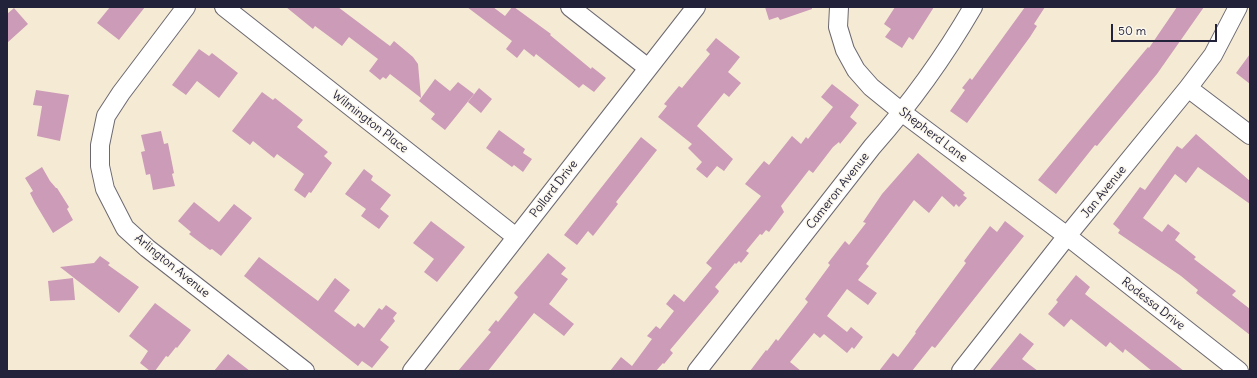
<!DOCTYPE html>
<html>
<head>
<meta charset="utf-8">
<style>
  body { margin:0 }
  #map { position:relative; width:1257px; height:378px; overflow:hidden; background:#f5ebd4; font-family:Delius,sans-serif }
  canvas { display:block }
  .frame { position:absolute; inset:0; border:8px solid #22223b; pointer-events:none }
  .scale { position:absolute; left:1111px; top:24px; width:106px; height:18px; box-sizing:border-box; border:2px solid #22223b; border-top:0; padding-left:5px; font-size:12px; line-height:14px; white-space:nowrap; color:#22223b; -webkit-text-stroke:3px #fbf7ec; paint-order:stroke }
</style>
</head>
<body>
<div id="map">
<canvas width="1257" height="378"></canvas>
<div class="frame"></div>
<div class="scale">50 m</div>
</div>
<script>
const c = document.querySelector('canvas').getContext('2d');
c.lineJoin = 'round';
function fill(path, color) {
  c.fillStyle = color;
  c.fill(path, 'evenodd');
}
function stroke(path, color, width, dash) {
  c.strokeStyle = color;
  c.lineWidth = width;
  c.lineCap = dash ? 'butt' : 'round';
  c.setLineDash(dash || []);
  c.stroke(path);
}
function write(font, color, halo, rows, align = 'center') {
  c.font = font + ' Delius,sans-serif';
  c.lineWidth = 3;
  c.setLineDash([]);
  c.textBaseline = 'middle';
  c.strokeStyle = halo;
  c.fillStyle = color;
  for (const [text, x, y, turn = 0] of rows) {
    c.save();
    c.translate(x, y);
    c.rotate((+turn || 0) * Math.PI / 180);
    c.textAlign = isNaN(turn) ? turn : align;
    if (halo) c.strokeText(text, 0, 0);
    c.fillText(text, 0, 0);
    c.restore();
  }
}
fill(new Path2D(`
  M110 7H145L119 40 97 23Z
  M286 7H338L390 46 394 41 413 57 418 64 421 98 390 74 386 79 383 77 380 80 369 71 378 59 349 37 342 46 315 26 313 29Z
  M467 7H493L505 16 512 7H514L551 34 550 35 591 69 592 67 606 78 594 92 583 84 579 88 536 54 534 57 524 49 517 58 506 49 512 41Z
  M765 7H812V9L780 20 778 17 769 20Z
  M895 7H934L913 40 909 37 902 48 885 37 891 29 884 24Z
  M1025 7H1045L1034 24 1037 26 1030 37 967 123 950 111 965 90 962 88 970 78 972 80 980 69Z
  M1177 7H1204L1157 74 1097 146 1095 145 1056 194 1038 180 1148 47 1149 48Z
  M14 8 28 24 7 43V14Z
  M716 38 740 57 728 72 741 83 729 97 724 93 697 126 733 159 724 171 717 166 707 178 696 169 702 162 688 148 692 144 658 117 667 106 664 104 679 86 682 88 710 54 706 50Z
  M199 49 209 56 212 53 238 73 219 98 197 81 186 95 172 85Z
  M1250 54V84L1236 73Z
  M435 79 450 91 458 82 474 94 445 130 431 119 435 114 419 101Z
  M832 84 859 105 850 117 857 123 840 144 839 142 833 147 813 173 809 170 781 206 784 212 769 232 766 230 762 235 760 234 746 251 749 253 741 263 739 261 736 264 735 263 715 287 719 291 718 293 670 350 673 353 664 364 663 363 656 371H610L621 357 632 366 652 339 647 336 656 326 660 329 674 311 666 304 674 294 684 302 712 268 706 263 761 196 745 184 764 161 769 165 792 136 801 144 806 137 808 139 833 107 821 97Z
  M479 88 492 99 481 113 468 102Z
  M36 90 69 95 60 141 37 136 42 106 33 105Z
  M262 92 273 100 275 98 303 120 297 127 328 152 324 156 332 163 311 193 309 192 305 198 294 190 304 174 277 154 274 158 253 141 250 145 232 131Z
  M499 130 525 149 523 153 532 159 523 172 514 165 512 167 486 148Z
  M161 131 164 144 168 143 174 173 172 174 175 186 153 190 150 174 146 175 141 152 145 151 141 135Z
  M1196 134 1250 181V204L1198 167 1186 183 1175 174 1143 218 1162 232 1168 224 1180 233 1175 240 1196 257 1194 259 1236 291 1232 295 1250 309V335L1196 293 1198 290 1181 276 1118 233 1120 230 1113 224 1140 187 1145 190 1177 146 1182 149Z
  M641 137 657 150 616 202 618 204 593 236 588 231 577 245 564 235Z
  M918 153 965 193 963 195 967 198 959 207 956 204 954 207 942 196 929 213 914 200 866 264 869 266 858 280 877 293 868 305 847 289 827 316 847 332 851 327 863 337 854 349 852 347 847 353 824 334 820 338 814 333 790 362 801 371H750L766 350 767 351 776 339 778 341 808 302 805 299 830 265 828 263 845 241 849 245 866 223 863 222 882 194Z
  M42 167 50 181 56 188H57L69 207 67 209 73 220 53 233 35 203 30 193 33 191 25 178Z
  M364 169 373 176 371 180 391 195 380 209 389 216 379 229 361 216 366 209 345 194Z
  M194 202 219 222 234 204 252 218 221 256 212 249 210 250 189 234 191 232 178 221Z
  M431 221 465 247 437 282 424 272 434 259 413 243Z
  M1005 221 1024 236 935 348 932 346 912 371H879L893 353 898 357 916 333 915 332 966 263 964 261 990 226 997 232Z
  M548 253 566 268 561 274 568 279 549 304 574 324 564 336 534 313 488 371H458L491 332 488 330 496 320 498 322 518 297 514 293Z
  M100 256 110 263 108 265 139 287 119 313 60 267 94 263Z
  M259 257 318 301 335 278 350 290 334 311 355 327 358 323 364 328 379 308 382 310 386 305 397 313 393 318 395 321 380 340 389 347 372 368 362 361 358 366 244 276Z
  M1076 275 1090 287 1085 294 1184 371H1152L1125 349 1123 353 1110 342 1106 347 1071 319 1064 327 1048 314 1058 302 1056 300Z
  M73 278 75 300 50 301 48 281Z
  M155 303 191 330 177 348 176 347 168 357 166 356 155 371H150L140 363 148 351 129 336Z
  M1020 333 1034 344 1022 359 1038 371H989Z
  M228 354 250 371H214Z`), '#cc9bb7');
const minor = new Path2D(`
  M186 7 121 93 106 116 100 145V166L105 189 125 228 147 248 305 371
  M224 7 516 237
  M570 7 648 68
  M839 7 838 27 845 50 856 70 871 87 903 113 1067 236 1239 371
  M1188 88 1250 135
  M412 371 696 7
  M697 371 872 147C911 103 944 57 973 7
  M961 371 1067 236 1188 88 1213 55 1238 7`);
stroke(minor, '#6c6871', 20);
stroke(minor, '#fff', 18);
write('12px', '#22223b', '#fbf7ec', [
  ["Wilmington Place",370,122,38],
  ["Shepherd Lane",933,135,37],
  ["Pollard Drive",554,189,-52],
  ["Cameron Avenue",838,191,-52],
  ["Jan Avenue",1104,192,-51],
  ["Arlington Avenue",172,266,39],
  ["Rodessa Drive",1153,304,38]
]);
</script>
</body>
</html>
